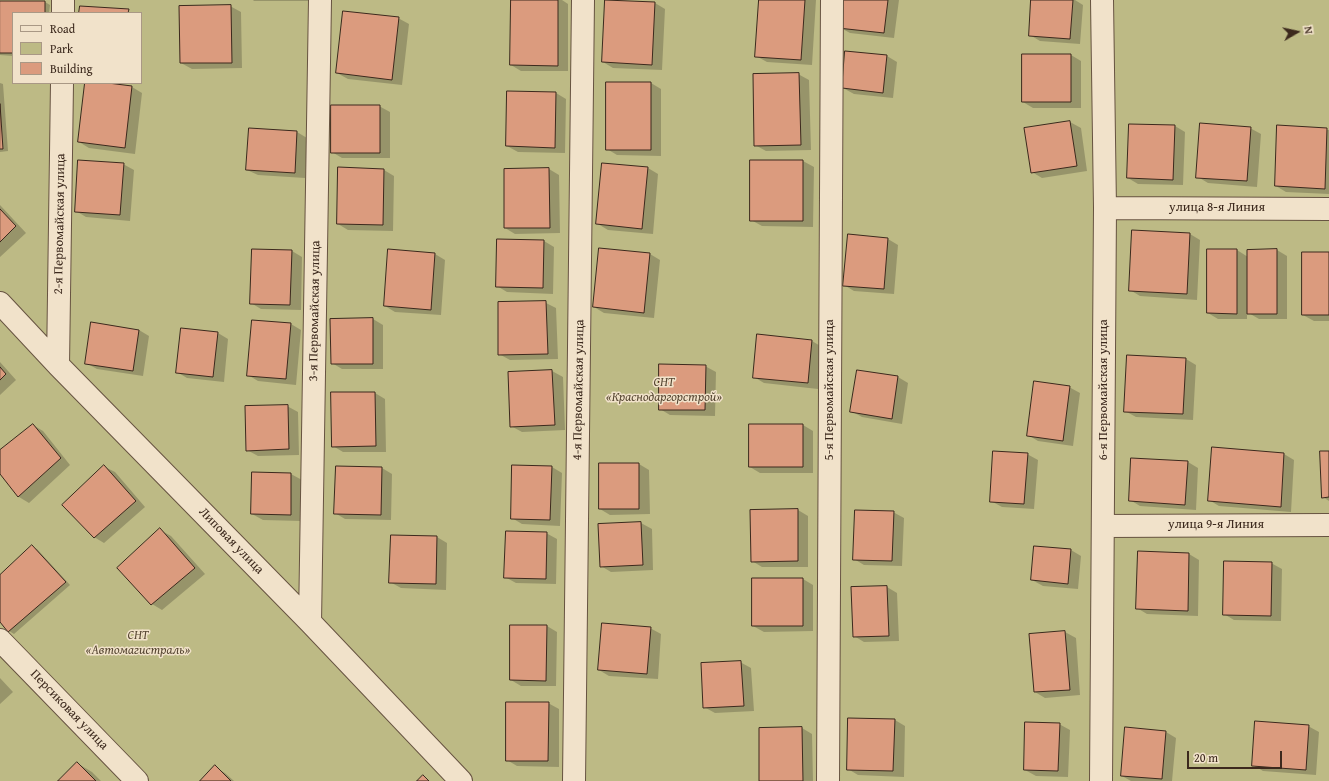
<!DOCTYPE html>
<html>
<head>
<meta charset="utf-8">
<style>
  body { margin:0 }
  #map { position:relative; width:1329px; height:781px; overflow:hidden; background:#e9d2ad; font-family:"Gentium Book Plus",serif }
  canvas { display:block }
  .legend { position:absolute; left:12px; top:12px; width:130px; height:72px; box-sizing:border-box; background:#f1e2ca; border:1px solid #a99885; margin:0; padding:5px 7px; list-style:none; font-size:12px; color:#3c291d }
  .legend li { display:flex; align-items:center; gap:8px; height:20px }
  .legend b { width:20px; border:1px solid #a99885 }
  .north { position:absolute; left:1277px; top:12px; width:40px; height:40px; -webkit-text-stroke:3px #f1e2ca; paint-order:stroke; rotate:81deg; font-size:11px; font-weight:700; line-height:16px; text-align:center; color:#3c291d }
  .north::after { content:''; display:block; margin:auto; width:14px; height:18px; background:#3c291d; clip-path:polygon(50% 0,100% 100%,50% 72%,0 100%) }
  .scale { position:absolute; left:1187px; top:751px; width:95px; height:18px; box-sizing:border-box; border:2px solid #3c291d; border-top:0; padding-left:5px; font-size:12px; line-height:14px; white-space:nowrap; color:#3c291d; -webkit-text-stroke:3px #f1e2ca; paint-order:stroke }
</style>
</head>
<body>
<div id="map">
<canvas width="1329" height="781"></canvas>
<ul class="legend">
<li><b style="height:5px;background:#f1e2ca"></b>Road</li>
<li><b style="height:11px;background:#bdba85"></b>Park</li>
<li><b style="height:11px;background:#db9b7e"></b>Building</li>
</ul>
<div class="north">N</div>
<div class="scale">20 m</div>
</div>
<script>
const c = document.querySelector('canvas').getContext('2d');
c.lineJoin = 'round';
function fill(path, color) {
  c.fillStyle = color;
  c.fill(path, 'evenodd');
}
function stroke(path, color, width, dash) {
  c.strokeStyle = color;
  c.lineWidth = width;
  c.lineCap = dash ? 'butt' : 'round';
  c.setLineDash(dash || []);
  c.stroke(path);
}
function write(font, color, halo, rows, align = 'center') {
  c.font = font + ' "Gentium Book Plus",serif';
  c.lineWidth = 3;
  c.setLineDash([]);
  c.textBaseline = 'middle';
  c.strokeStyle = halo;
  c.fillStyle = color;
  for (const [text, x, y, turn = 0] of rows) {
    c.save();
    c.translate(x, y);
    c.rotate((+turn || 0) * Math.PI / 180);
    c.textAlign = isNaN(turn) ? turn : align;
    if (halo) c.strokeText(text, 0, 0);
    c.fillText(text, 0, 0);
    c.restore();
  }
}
fill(new Path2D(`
  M0 0H1329V781H0ZM13 13H141V83H13Z`), '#bdba85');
fill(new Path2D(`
  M253 0H315V1H254Z
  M512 0H562L568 4V71H521L511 65Z
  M760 0H816L812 65 767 62 756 56Z
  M842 0H899L894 38 850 33 839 27Z
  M1032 0H1075L1083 5 1080 44 1040 41 1030 35Z
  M0 2H45L50 5 49 13H13V56L0 55Z
  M655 3 665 9 662 70 613 68 603 62Z
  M230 6 241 12 242 68 192 69 181 63Z
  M398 18 409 24 402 85 348 79 337 73Z
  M1071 55 1081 61V108H1033L1023 102Z
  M887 56 897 62 893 98 854 94 843 88Z
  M798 74 809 80 811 150 766 151 755 145Z
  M0 83 3 84 8 151 0 152Z
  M86 83H100L132 87 142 93 135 154 89 148 79 142Z
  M651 83 661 89V156L617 155 607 149Z
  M508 92 556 93 566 99 565 153 518 152 507 146Z
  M379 106 390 112V158H342L332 152Z
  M1070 122 1081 128 1087 171 1042 178 1032 172 1025 129Z
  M1175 126 1185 132 1183 185 1138 184 1128 178Z
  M1278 127 1329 130V194L1286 192 1276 186Z
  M1250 128 1261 134 1257 187 1208 183 1198 177Z
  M250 129 297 132 307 138 305 178 258 175 247 170Z
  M751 161H803L814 167 813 227 762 226 751 220Z
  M123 164 134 170 130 221 86 217 76 211Z
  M339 168 384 170 394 176 393 231 348 230 338 224Z
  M648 168 658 174 653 234 608 230 598 224Z
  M549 169 559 175 560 233 515 234 505 228V170Z
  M0 205 26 233 0 257Z
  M1133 231 1190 234 1200 240 1197 300 1140 296 1130 290Z
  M888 239 898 245 894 294 854 291 844 285Z
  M544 241 554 247 553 294 507 292 497 286Z
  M253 250 292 251 302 257 301 310 261 309 251 303Z
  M1237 250 1248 257 1277 250 1287 256V319H1259L1247 312V319H1218L1208 313Z
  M1329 253V321H1314L1303 315Z
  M435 254 445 260 441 315 395 312 385 306Z
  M650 254 660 260 654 318 604 313 594 307Z
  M499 303H546L556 308 558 359 510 360 499 354Z
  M373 319 383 325V369H342L332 363Z
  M253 321 291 324 301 330 296 385 258 381 248 375Z
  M139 330 149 336 143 376 97 369 86 363Z
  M218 333 228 339 224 382 187 378 177 372Z
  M812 341 822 347 818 389 764 383 754 377Z
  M1186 359 1196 365 1193 420 1136 417 1125 411Z
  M0 362 16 380 0 395Z
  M705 366 716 372 715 416 670 415 660 409Z
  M552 371 563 377 565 430 522 432 511 426 509 373Z
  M858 371 898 377 908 383 902 424 862 417 851 411Z
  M1069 387 1080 393 1073 446 1038 441 1028 435Z
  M375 393 385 399 386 452H343L333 446Z
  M287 406 298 412 299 455 258 456 247 450Z
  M33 425 43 431 70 465 29 503 19 497 0 473V451Z
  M803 425 813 431V473H760L750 467Z
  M1329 452V501L1323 497Z
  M1027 454 1038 460 1034 509 1002 507 991 501Z
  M1284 454 1294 460 1291 512 1219 506 1209 500Z
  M1188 462 1198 468 1196 510 1140 506 1130 500Z
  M639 464 649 470 650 514 610 515 600 509Z
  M105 467 115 472 145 507 104 543 94 537Z
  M552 467 562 473 560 526 522 524 512 518Z
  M382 468 392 474 391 520 345 519 335 513Z
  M253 473 291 474 302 480 301 521 263 520 252 514Z
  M798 510 808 516V567H762L752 561Z
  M893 512 904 518 902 566 864 565 854 559Z
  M641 523 652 529 653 570 611 572 601 566 599 525Z
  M160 530 171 536 205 574 162 610 152 604 118 569Z
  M546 533 557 539 556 584 516 583 505 577Z
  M437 537 447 543 446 590 401 588 390 582Z
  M32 547 37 549 70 585 14 634 9 631 0 620V576Z
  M1071 550 1081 556 1078 589 1043 586 1032 580Z
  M1139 552 1189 554 1199 560 1198 616 1147 614 1137 608Z
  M1271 563 1282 569 1281 621 1234 620 1224 614Z
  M803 579 813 585V631L764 632 753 626Z
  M887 587 897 593 899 641 864 642 854 636Z
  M547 626 557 632 556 686H521L511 680Z
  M650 628 661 634 658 679 609 676 599 670Z
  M1065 632 1076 638 1080 695 1045 698 1035 692 1030 635Z
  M740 662 751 668 754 711 715 713 704 707Z
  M0 678 13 692 0 704Z
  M548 703 559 709V767L517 766 507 760Z
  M849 719 895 720 905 726 904 777 858 775 848 769Z
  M1059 724 1070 730 1068 777 1036 776 1025 770Z
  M1308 726 1319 732 1316 775 1263 771 1253 765Z
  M802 728 812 734 813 781H760Z
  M1166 732 1176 738 1172 781H1131L1122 776Z
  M77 763 92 772 101 781H59Z
  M215 767 225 773 234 781H201Z`), '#0003');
const building = new Path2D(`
  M511 0H558V66L510 65Z
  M605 0 655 2 652 65 602 62Z
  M759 0H805L801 60 755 57Z
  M841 0H888L884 33 838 28Z
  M1031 0H1073L1070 39 1029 36Z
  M0 1H45V13H13V53H0Z
  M231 5 232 63H180L179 6Z
  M80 6 129 9 128 13H79Z
  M343 11 399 17 392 80 336 73Z
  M845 51 887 55 883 93 842 88Z
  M1022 54H1071V102H1022Z
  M799 73 801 145 754 146 753 74Z
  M606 82H651V150H606Z
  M85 83H108L132 86 125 148 78 142Z
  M507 91 556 92 555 148 506 146Z
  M0 104 3 149H0Z
  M331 105H380V153H331Z
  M1070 121 1077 166 1031 173 1024 128Z
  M1200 123 1251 127 1247 181 1196 178Z
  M1129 124 1175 125 1173 180 1127 178Z
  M1277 125 1327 128 1325 189 1275 186Z
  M249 128 297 131 295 173 246 170Z
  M78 160 124 163 120 215 75 212Z
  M750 160H803V221H750Z
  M602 163 648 167 642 229 596 224Z
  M338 167 384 169 383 225 337 224Z
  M549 168 550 228H504V169Z
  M0 209 16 226 0 242Z
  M1132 230 1190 233 1187 294 1129 291Z
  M848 234 888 238 884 289 843 286Z
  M497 239 544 240 543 288 496 287Z
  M599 248 650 253 644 313 593 307Z
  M252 249 292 250 290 305 250 304Z
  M388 249 435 253 431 310 384 306Z
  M1207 249H1237V314L1207 313Z
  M1277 249V314H1247V250Z
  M1302 252H1329V315H1302Z
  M546 301 548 354 498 355V302Z
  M373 318V364H331L330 319Z
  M252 320 291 323 286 379 247 376Z
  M91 322 139 330 133 371 85 364Z
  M181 328 218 332 213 377 176 373Z
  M757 334 812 340 808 383 753 378Z
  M1127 355 1186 358 1183 414 1124 412Z
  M659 364 706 365 705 410H659Z
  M0 367 6 374 0 380Z
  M552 370 555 425 510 427 508 372Z
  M857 370 898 376 892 419 850 412Z
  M1034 381 1070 386 1063 441 1027 436Z
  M331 392H375L376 446 332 447Z
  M288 405 289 449 246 451 245 406Z
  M33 424 61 458 18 497 0 474V450Z
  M749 424H803V467H749Z
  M1212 447 1284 453 1281 507 1208 501Z
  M993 451 1028 453 1024 504 990 502Z
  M1320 451H1329V497L1322 498Z
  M1131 458 1188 461 1185 505 1129 501Z
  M599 463H639V509H599Z
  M104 465 136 501 94 538 62 505Z
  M512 465 552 466 550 520 511 519Z
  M336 466 382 467 381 515 334 514Z
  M252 472 291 473V515L251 514Z
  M798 509V561L751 562 750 510Z
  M855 510 894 511 892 561 853 560Z
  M641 522 643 565 600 567 598 524Z
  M160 528 195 568 151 605 117 568Z
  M506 531 547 532 546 579 504 578Z
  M391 535 437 536 436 584 389 583Z
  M32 545 66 582 8 632 0 622V575Z
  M1034 546 1071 549 1068 584 1031 580Z
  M1138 551 1189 553 1188 611 1136 609Z
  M1224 561 1272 562 1271 616 1223 615Z
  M752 578H803V626H752Z
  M887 586 889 636 853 637 851 587Z
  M602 623 651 627 647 674 598 670Z
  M510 625H547L546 681 510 680Z
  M1065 631 1070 690 1034 692 1029 634Z
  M741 661 744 706 703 708 701 663Z
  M506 702H549L548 761H506Z
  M848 718 895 719 893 771 847 770Z
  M1255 721 1309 725 1306 770 1252 766Z
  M1025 722 1060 723 1058 771 1024 770Z
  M802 727 803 781H759V728Z
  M1125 727 1166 731 1162 779 1121 776Z
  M77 762 96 781H58Z
  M215 765 231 781H200Z
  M423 775 429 781H417Z`);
fill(building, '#db9b7e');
stroke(building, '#3c291d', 1);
const minor = new Path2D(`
  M63 13V0
  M1105 208 1329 209
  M0 303 58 365 310 622 461 781
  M58 365 62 83
  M1104 526 1329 525
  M310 622 320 0
  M0 640 137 781
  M574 781 583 0
  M828 781 832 0
  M1101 781 1105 208 1102 0`);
stroke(minor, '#675341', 24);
stroke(minor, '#f1e2ca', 22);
write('13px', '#3c291d', '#f1e2ca', [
  ["улица 8-я Линия",1217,208],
  ["2-я Первомайская улица",60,224,-89],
  ["3-я Первомайская улица",315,311,-89],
  ["4-я Первомайская улица",579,390,-89],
  ["5-я Первомайская улица",830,390,-90],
  ["6-я Первомайская улица",1104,390,-90],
  ["улица 9-я Линия",1216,525],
  ["Липовая улица",231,541,46],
  ["Персиковая улица",69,710,46]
]);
write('italic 13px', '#564632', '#f1e2ca', [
  ["СНТ",664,383],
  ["«Краснодаргорстрой»",664,398],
  ["СНТ",138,636],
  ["«Автомагистраль»",138,651]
]);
</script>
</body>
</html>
